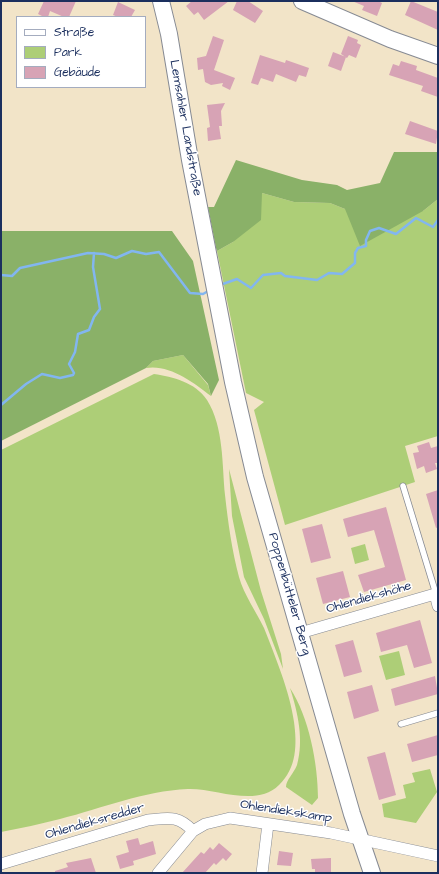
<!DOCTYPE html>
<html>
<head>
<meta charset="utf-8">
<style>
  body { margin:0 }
  #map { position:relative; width:439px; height:874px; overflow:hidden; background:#f2e4c8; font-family:"Architects Daughter",sans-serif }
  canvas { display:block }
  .frame { position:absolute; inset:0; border:2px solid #1b2f5e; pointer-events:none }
  .legend { position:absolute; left:16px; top:16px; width:130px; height:72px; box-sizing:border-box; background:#fff; border:1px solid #a4acbf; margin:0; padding:5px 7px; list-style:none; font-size:12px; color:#1b2f5e }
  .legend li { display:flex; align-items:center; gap:8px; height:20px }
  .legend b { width:20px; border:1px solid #a4acbf }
</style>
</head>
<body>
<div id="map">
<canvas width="439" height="874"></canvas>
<div class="frame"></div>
<ul class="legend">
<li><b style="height:5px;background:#fff"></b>Straße</li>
<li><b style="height:11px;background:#adce77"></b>Park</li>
<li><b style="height:11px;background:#d7a3b5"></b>Gebäude</li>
</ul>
</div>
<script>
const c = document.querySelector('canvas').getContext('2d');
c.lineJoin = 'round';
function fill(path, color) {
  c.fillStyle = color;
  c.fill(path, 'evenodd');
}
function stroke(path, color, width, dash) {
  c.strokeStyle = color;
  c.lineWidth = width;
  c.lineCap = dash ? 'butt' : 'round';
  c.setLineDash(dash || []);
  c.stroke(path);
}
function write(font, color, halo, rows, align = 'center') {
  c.font = font + ' "Architects Daughter",sans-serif';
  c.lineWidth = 3;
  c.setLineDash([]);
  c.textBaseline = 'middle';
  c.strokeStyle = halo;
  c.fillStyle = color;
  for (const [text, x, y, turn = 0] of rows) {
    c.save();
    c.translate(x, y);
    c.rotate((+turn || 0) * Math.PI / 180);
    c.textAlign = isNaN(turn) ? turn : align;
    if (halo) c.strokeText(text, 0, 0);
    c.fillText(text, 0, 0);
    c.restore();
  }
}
fill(new Path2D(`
  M262 193 294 202 330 203 345 209 423 211 438 199V436L405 446 415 482 285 525 254 410 264 402 246 393 217 251 233 242Z
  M183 355 208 385 211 396C193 382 169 364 146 368L153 361Z
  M154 374C173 377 195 382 207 400 224 427 222 465 225 495 228 522 232 551 239 577 244 595 256 611 264 628 275 656 290 692 294 722 297 744 297 768 279 785 256 808 216 788 188 789 143 791 103 808 60 819 41 824 21 828 1 832V450Z
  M229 469 261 591 281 654 283 669 264 619 244 577 232 516Z
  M365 544 369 560 355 564 351 548Z
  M399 651 405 675 386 680 379 656Z
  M290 688C309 717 318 764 318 798L312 805 286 787C286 780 294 773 297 765 304 740 298 713 290 688Z
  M430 769 437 792 416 823 384 817 382 804 406 798 403 785 415 782 412 773Z`), '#adce77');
fill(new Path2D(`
  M394 152H438V199L423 211 360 246 345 209 330 203 294 202 262 193 261 220 233 242 217 251 216 248 208 207H214L236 160 302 180 337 185 347 190 380 183Z
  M1 231H172L193 261 219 380 211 396 208 384 183 355 153 361 146 368 1 441Z`), '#8ab168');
stroke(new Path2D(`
  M1 275 12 276 20 268 88 253 104 254 116 258 132 251 146 254 159 252 190 293 203 294 210 290
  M220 285 237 279 251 288 263 275 281 273 285 276 317 280 329 273 342 274 355 263V253L358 248 366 246V240L370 231 379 228 396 234 416 218 433 227 438 220
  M1 405 26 384 42 374 60 378 73 375 74 373 69 364 75 352 78 334 89 330 94 317 100 309 93 267 94 253`), '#82b6f0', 2.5);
fill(new Path2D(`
  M44 1H76L69 17H64L50 11 48 17H44L38 14Z
  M192 1H229L204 20 198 12 194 15 186 6Z
  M237 1H248L263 11 255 23 233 10Z
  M352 1H378L382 3 377 16 362 10 364 6Z
  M411 1 438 12V30L405 15Z
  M118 2 135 10 131 17H118L113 15Z
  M213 36 224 40 214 70 235 78 230 90 222 86 223 83 211 85 205 82 203 69 198 70 197 58 206 56Z
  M348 36 358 40 357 43 361 45 356 58 349 55 347 58 341 54Z
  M333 52 346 57 341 71 328 66Z
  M260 55 285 63 286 60 309 68 306 77 299 75 296 82 276 74 273 82 261 78 258 85 251 83Z
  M401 61 417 66 416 70 438 78V97L421 91 423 86 389 75 393 64 399 66Z
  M225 103 221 111 222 126H219L221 139 208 141 207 128 210 127 207 105Z
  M410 121 438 131 436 144 405 134Z
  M429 442 431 448 438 446V463H435L437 469 426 473 424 466 417 469 413 453 419 452 417 446Z
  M438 490V527L436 528 426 494Z
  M386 507 406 580 364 592 358 575 385 567 374 530 348 537 343 519Z
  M322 524 331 558 311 563 302 529Z
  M343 571 350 597 323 604 316 578Z
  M420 620 432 663 414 668 407 645 381 652 376 633Z
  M353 640 362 672 344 677 335 645Z
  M435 676 438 694 395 706 391 689Z
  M372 685 379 711 354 719 347 692Z
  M438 735V755L412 762 407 744Z
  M385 752 396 795 379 800 367 757Z
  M138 838 140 845 153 841 156 854 133 861 134 865 120 869 116 856 129 852 126 841Z
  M219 843 232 854 226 861 223 858 216 865 214 863 205 873H182L201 852 204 854 210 847 213 850Z
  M279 851 293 853 291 866 277 865Z
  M91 858 96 873H55V871L68 867 66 863Z
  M331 858V873H315V869H312L311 859Z`), '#d7a3b5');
const lane = new Path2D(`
  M403 486 436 594
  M401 724 438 713`);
const street = new Path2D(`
  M300 633 435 594 438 606
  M1 864 148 820C169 818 178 815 193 831
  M158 873 193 831 205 824 230 818 331 833 438 856
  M262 873 268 824`);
const secondary = new Path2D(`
  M161 1 169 34 190 160 233 382 255 477 352 814 372 873
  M302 1 390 39 438 56`);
stroke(lane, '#868a93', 7);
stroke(street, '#868a93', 12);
stroke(secondary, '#868a93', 18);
stroke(lane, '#fff', 5.5);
stroke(street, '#fff', 11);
stroke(secondary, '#fff', 16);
write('13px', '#1b2f5e', '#fff', [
  ["Lemsahler Landstraße",185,128,80],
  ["Poppenbütteler Berg",289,594,74],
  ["Ohlendiekshöhe",369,598,-16],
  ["Ohlendiekskamp",286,812,9],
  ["Ohlendieksredder",95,822,-16]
]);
</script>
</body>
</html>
